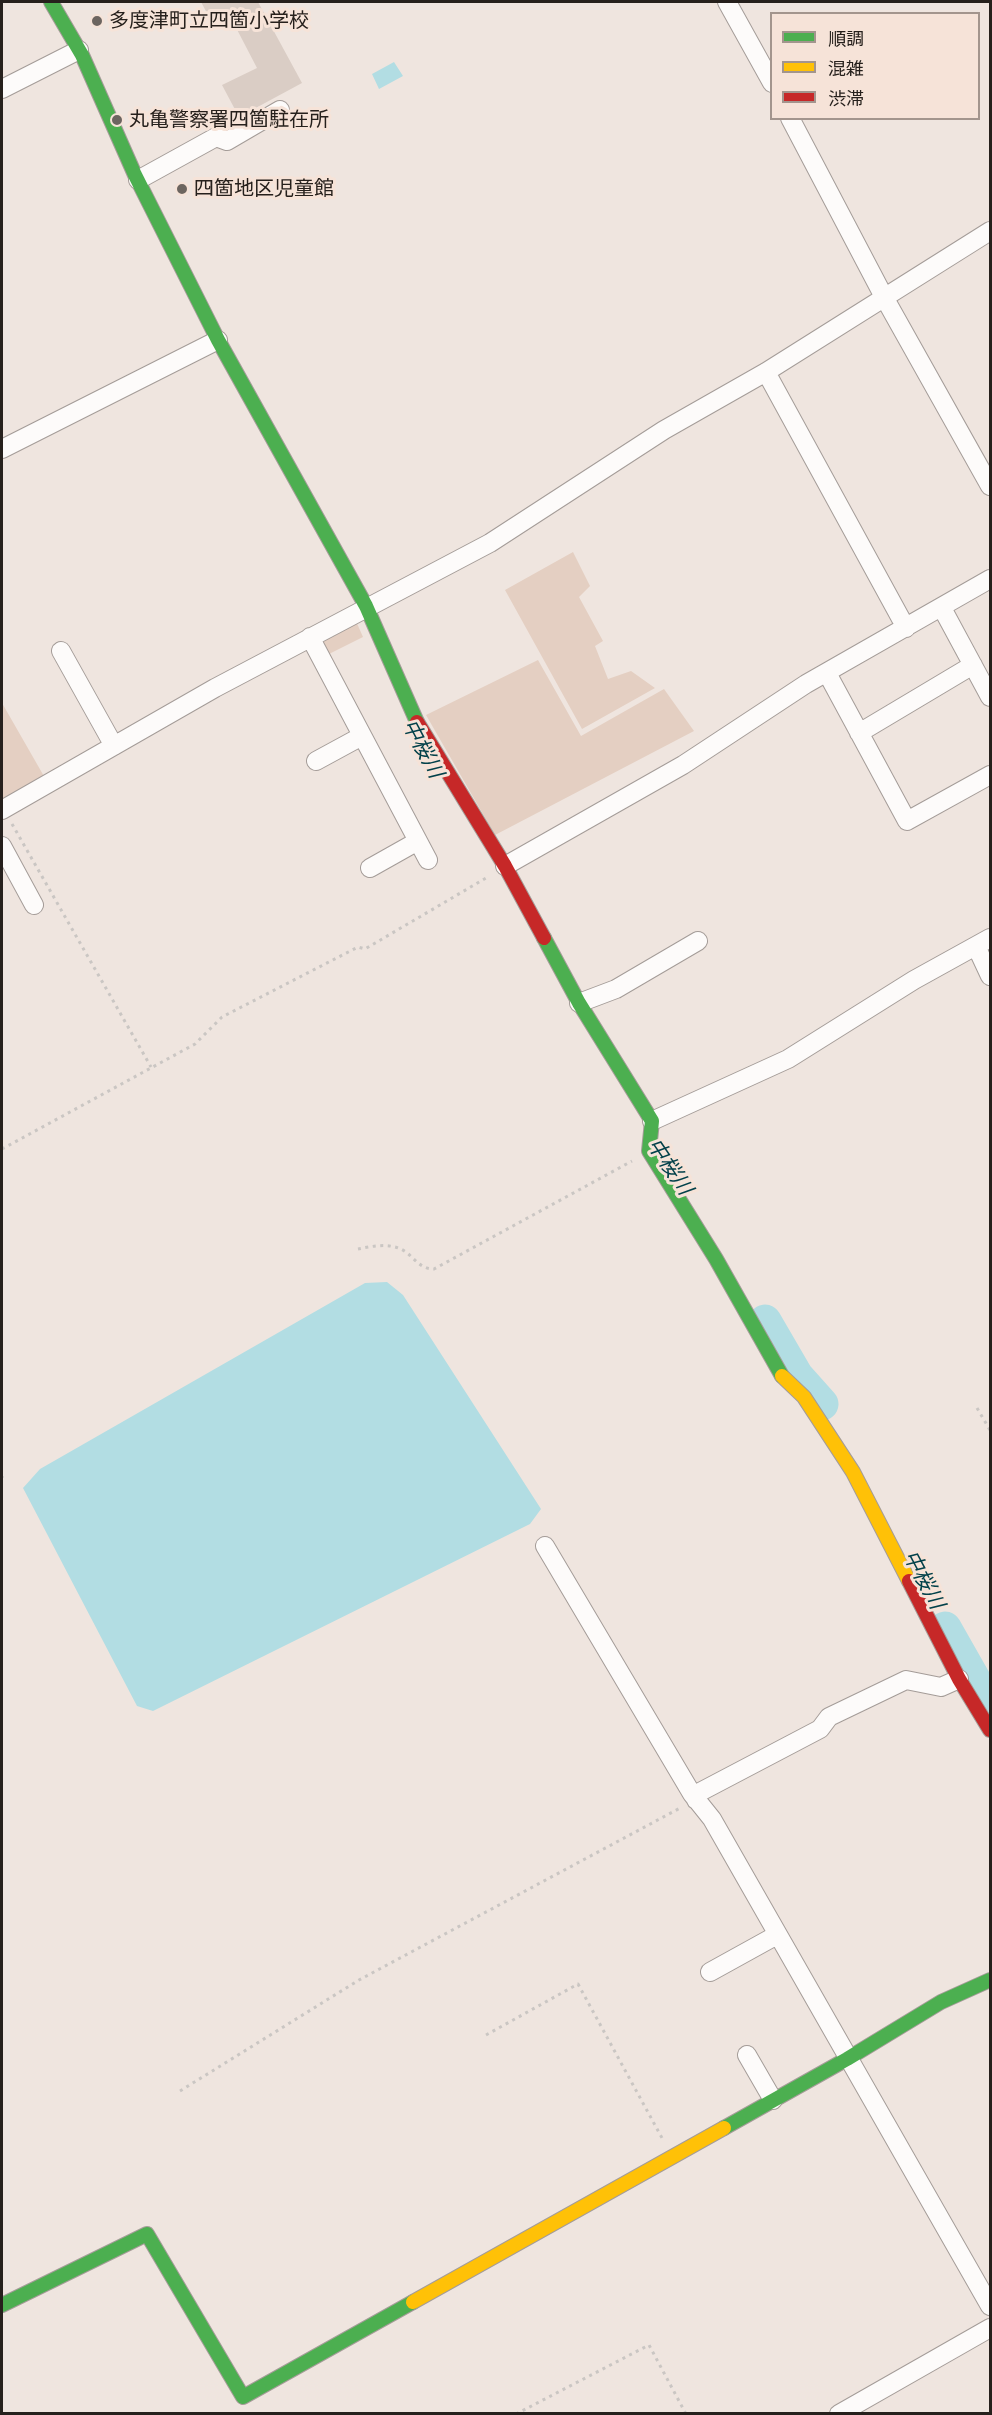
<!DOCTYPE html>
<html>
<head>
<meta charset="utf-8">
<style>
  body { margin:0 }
  #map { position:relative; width:992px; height:2415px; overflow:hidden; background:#efe5df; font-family:Karla,"Noto Sans JP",sans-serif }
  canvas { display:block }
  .frame { position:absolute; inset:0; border:3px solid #26201c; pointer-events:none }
  .legend { position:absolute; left:770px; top:12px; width:210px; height:108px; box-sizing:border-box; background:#f6e3d8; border:2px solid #a3958d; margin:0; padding:8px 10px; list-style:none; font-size:18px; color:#26201c }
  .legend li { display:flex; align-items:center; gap:12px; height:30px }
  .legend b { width:30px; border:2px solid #a3958d }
</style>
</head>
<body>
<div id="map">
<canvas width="992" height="2415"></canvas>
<div class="frame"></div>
<ul class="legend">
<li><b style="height:8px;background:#4caf50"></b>順調</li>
<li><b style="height:8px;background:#ffc107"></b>混雑</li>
<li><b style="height:8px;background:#c62828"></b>渋滞</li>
</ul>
</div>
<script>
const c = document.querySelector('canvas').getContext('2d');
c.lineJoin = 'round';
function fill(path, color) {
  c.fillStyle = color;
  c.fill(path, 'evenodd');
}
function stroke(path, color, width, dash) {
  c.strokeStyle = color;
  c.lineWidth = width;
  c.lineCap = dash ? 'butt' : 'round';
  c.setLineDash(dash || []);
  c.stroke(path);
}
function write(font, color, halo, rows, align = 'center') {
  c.font = font + ' Karla,"Noto Sans JP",sans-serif';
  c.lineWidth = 6;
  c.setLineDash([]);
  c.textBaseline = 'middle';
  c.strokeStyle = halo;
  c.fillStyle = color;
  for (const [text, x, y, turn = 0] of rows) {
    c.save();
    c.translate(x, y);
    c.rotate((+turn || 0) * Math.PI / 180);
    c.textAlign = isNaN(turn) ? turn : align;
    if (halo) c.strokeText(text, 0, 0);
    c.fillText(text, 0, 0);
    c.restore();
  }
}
fill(new Path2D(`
  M573 552 590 586 579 597 603 641 595 646 608 679 631 671 655 688 582 729 505 590Z
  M355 619 363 637 327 655 317 638Z
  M538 660 581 736 664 689 694 731 495 835 426 715Z
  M2 703 45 778 2 803Z`), '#e4cfc2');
fill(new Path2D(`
  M394 62 403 76 379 89 372 74Z
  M387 1282 403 1295 541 1509 530 1524 153 1711 137 1706 23 1488 40 1469 365 1283Z`), '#b2dde3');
stroke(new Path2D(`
  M765 1321 797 1376 822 1404
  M945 1628 990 1707`), '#b2dde3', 33);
fill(new Path2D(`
  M201 2H258L302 83 239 117 222 85 257 68 231 18 214 26Z`), '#dacdc5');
const street = new Path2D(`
  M727 2 772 83
  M2 89 79 50
  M790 118 884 297 990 486
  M138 180 216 137 227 141 280 110
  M766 372 906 628
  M2 449 218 340
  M942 608 990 697
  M310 637 428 860
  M61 651 114 746
  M827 673 907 821 990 775
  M859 733 973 665
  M316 761 362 736
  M2 810 215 688 490 543 664 430 766 372 990 231
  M2 846 34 905
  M505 866 683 765 806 684 990 579
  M370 868 418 841
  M976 946 990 976
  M579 1003 616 989 698 941
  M652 1121 788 1059 914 980 990 938
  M545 1546 692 1794 712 1819 990 2306
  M696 1800 700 1792 820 1729 829 1717 906 1680 941 1687 959 1679
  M710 1972 777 1935
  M747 2055 773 2100
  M839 2414 990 2328`);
const fast = new Path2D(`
  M51 2 82 55 135 175 218 340 366 606 417 722
  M544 938 579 1003 652 1121 649 1151 716 1259 782 1376
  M724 2128 847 2059 941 2002 990 1980
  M2 2305 147 2234 243 2397 413 2302`);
const slow = new Path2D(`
  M782 1376 804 1397 853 1472 909 1581
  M413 2302 724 2128`);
const jam = new Path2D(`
  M417 722 505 866 544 938
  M909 1581 959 1679 990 1730`);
stroke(street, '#a49c98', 20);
stroke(fast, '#a49c98', 16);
stroke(slow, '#a49c98', 16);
stroke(jam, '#a49c98', 16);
stroke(new Path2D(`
  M12 824 151 1067
  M2 1149 195 1044 222 1017 358 947 365 949 486 878
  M358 1249C373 1246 392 1242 406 1252 416 1260 421 1269 434 1269L632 1161
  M977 1408 990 1430
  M2 1477 3 1478
  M486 2035 578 1984 662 2138
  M180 2091 359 1980 682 1807
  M516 2414 649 2345 686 2414`), '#cac6c3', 3, [3, 4.5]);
stroke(street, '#fdfbfa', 18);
stroke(fast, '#4caf50', 14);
stroke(slow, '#ffc107', 14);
stroke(jam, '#c62828', 14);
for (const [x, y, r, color] of [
  [97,21,6,"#6c6560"],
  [117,120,6,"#6c6560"],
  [182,189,6,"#6c6560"]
]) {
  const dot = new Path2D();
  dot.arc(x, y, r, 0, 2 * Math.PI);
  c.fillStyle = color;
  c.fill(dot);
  stroke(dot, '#f6e3d8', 2);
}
write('20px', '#26201c', '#f6e3d8', [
  ["多度津町立四箇小学校",109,21],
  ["丸亀警察署四箇駐在所",129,120],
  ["四箇地区児童館",194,189]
], 'left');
write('italic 21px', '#03414a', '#f6e3d8', [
  ["中桜川",422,749,62],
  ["中桜川",669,1167,56],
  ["中桜川",923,1580,62]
]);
</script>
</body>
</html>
